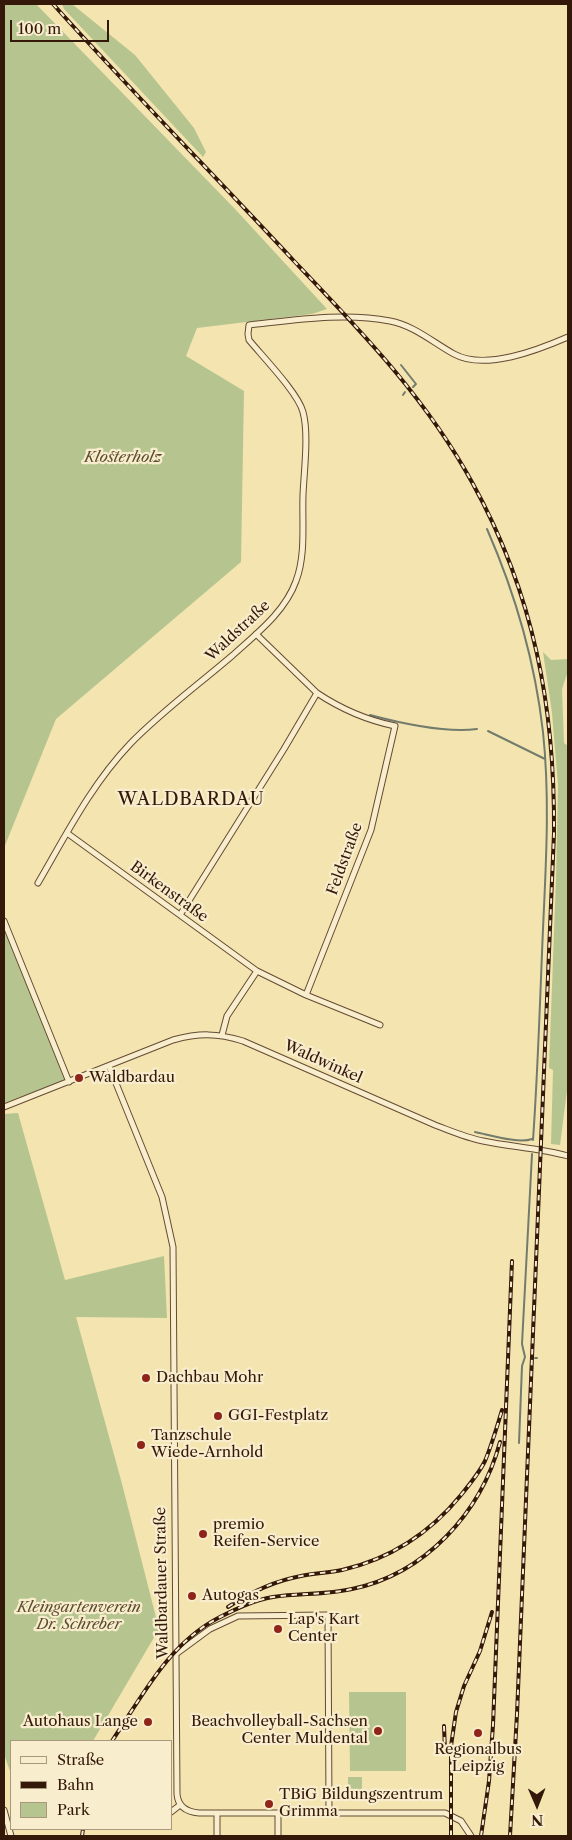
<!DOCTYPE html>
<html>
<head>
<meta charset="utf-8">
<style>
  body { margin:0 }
  #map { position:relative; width:572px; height:1840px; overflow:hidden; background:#f4e4b0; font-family:"Libre Caslon Text",serif }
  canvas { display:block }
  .frame { position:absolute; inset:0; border:5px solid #341809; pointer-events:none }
  .legend { position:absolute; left:10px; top:1740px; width:162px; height:90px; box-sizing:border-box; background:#f8edcc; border:1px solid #aa987e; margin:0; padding:6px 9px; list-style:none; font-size:15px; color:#341809 }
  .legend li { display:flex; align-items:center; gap:10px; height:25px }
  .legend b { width:25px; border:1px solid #aa987e }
  .north { position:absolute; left:512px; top:1780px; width:50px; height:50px; -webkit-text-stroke:4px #f8edcc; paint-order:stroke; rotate:179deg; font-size:14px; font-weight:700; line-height:20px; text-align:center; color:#341809 }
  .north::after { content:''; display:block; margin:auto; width:18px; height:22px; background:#341809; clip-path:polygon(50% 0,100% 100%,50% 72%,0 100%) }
  .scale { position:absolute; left:10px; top:20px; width:99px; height:22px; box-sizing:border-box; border:2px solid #341809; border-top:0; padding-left:6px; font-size:15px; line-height:18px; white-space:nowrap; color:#341809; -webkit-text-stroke:4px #f8edcc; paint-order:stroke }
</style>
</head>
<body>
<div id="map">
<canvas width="572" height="1840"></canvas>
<div class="frame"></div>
<ul class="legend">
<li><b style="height:6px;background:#f8edcc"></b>Straße</li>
<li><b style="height:6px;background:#341809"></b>Bahn</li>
<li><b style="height:14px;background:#b6c58f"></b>Park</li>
</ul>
<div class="north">N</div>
<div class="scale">100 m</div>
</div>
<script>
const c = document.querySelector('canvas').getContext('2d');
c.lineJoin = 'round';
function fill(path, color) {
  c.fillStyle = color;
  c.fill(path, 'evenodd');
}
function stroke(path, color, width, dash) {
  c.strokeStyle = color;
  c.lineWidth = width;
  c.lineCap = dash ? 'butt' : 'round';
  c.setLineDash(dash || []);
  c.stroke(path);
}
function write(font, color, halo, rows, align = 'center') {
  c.font = font + ' "Libre Caslon Text",serif';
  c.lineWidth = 4.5;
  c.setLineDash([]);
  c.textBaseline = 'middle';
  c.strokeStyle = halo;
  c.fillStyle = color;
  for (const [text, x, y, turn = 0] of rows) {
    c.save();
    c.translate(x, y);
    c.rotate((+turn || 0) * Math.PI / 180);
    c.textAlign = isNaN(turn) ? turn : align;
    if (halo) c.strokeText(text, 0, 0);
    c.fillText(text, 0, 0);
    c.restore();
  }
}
fill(new Path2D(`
  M4 4H36L235 209 327 309 312 314 197 328 186 356 244 391 241 562 56 719 4 848Z
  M62 4H72L135 55 194 128 206 152 203 157 64 9Z
  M543 652 551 660 568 659V671L562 689 564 743 568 746V1083L560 1145 551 1144 553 1070 549 1068 556 879 558 785 552 713Z
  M4 925 65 1080 4 1103Z
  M18 1113 65 1280 164 1256 167 1318 76 1317 121 1480 159 1629 93 1741H11V1774L4 1754V1114Z
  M349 1692H406V1771H350Z
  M348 1777H362V1790H348Z`), '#b6c58f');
stroke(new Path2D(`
  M401 365 416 384 413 387
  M403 395 405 392
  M487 529C515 593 535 662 543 732 550 798 546 863 543 929 540 999 538 1070 533 1140
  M370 715C400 723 446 733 477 729
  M488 731 545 759
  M475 1132C490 1135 519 1144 532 1139
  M535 1358H537
  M519 1443 522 1366 525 1357 522 1344 532 1154`), '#727c6d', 2);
const street = new Path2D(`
  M256 634 317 693C341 709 366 720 395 726L371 830 306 995
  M67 833 257 971 306 995 380 1025
  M38 883C66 835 91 785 130 744 161 712 198 685 233 655 256 634 285 612 296 581 306 555 302 523 303 495 304 471 309 434 303 412 298 393 263 357 249 340L248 334 249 325C295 320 344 312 390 321 413 325 434 343 454 354 485 371 538 350 568 337
  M180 915 284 749 317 693
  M4 921 69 1082
  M222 1035 227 1016 257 971
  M109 1066 162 1197 173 1247 177 1794C178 1807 187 1812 199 1813H445L461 1821 471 1836
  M4 1107 173 1040C199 1033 217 1033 243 1041L435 1125C451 1131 467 1138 483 1141 512 1147 540 1148 568 1156
  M176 1654 210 1629 238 1616 328 1615 329 1812
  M4 1810 11 1836
  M171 1812 180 1805
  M217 1813V1836
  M278 1813V1836`);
stroke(street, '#644b33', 7);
stroke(street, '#f8edcc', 5);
const rail = new Path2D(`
  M53 4C131 91 214 175 294 261 360 330 427 399 473 484 534 595 555 707 554 833L517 1714 510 1836
  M228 1607C251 1592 274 1581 301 1576 314 1573 328 1573 342 1570 390 1559 430 1533 461 1495 470 1484 479 1473 485 1461 492 1444 497 1427 502 1410
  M444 1726 445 1751
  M112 1741C143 1695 169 1643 220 1617 236 1609 254 1600 273 1597 299 1593 326 1595 352 1589 425 1574 481 1513 500 1442
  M82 1836 83 1829
  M451 1836V1746L456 1712 464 1686 480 1651 492 1612
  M481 1836 489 1781 493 1725 512 1261`);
stroke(rail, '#341809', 4);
stroke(rail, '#f8edcc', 2, [5.5]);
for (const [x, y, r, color] of [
  [79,1078,5,"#8f2418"],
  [146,1378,5,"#8f2418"],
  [218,1416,5,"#8f2418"],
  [141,1445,5,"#8f2418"],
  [203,1534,5,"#8f2418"],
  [192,1596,5,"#8f2418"],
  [278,1629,5,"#8f2418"],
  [148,1722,5,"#8f2418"],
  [378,1731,5,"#8f2418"],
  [478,1733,5,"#8f2418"],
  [269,1804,5,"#8f2418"]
]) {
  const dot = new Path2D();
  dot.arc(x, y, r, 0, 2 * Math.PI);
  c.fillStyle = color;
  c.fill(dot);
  stroke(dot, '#f8edcc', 2);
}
write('italic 15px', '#5b4c31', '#f8edcc', [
  ["Klosterholz",123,458],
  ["Kleingartenverein",79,1608],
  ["Dr. Schreber",79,1625]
]);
write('15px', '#341809', '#f8edcc', [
  ["Waldstraße",238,631,-43],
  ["Feldstraße",345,859,-70],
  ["Birkenstraße",169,892,36],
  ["Waldwinkel",323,1062,24],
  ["Waldbardauer Straße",162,1583,-91]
]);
write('15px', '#341809', '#f8edcc', [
  ["Waldbardau",89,1078],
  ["Dachbau Mohr",156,1378],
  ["GGI-Festplatz",228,1416],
  ["Tanzschule",151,1436],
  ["Wiede-Arnhold",151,1453],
  ["premio",213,1525],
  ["Reifen-Service",213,1542],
  ["Autogas",202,1596],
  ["Lap's Kart",288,1620],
  ["Center",288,1637],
  ["Autohaus Lange",138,1722,"right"],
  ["Beachvolleyball-Sachsen",368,1722,"right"],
  ["Center Muldental",368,1739,"right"],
  ["Regionalbus",478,1750,"center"],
  ["Leipzig",478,1767,"center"],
  ["TBiG Bildungszentrum",279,1795],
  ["Grimma",279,1812]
], 'left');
c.letterSpacing = '1px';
write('18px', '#341809', '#f8edcc', [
  ["WALDBARDAU",191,800]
]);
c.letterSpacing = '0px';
</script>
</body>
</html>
